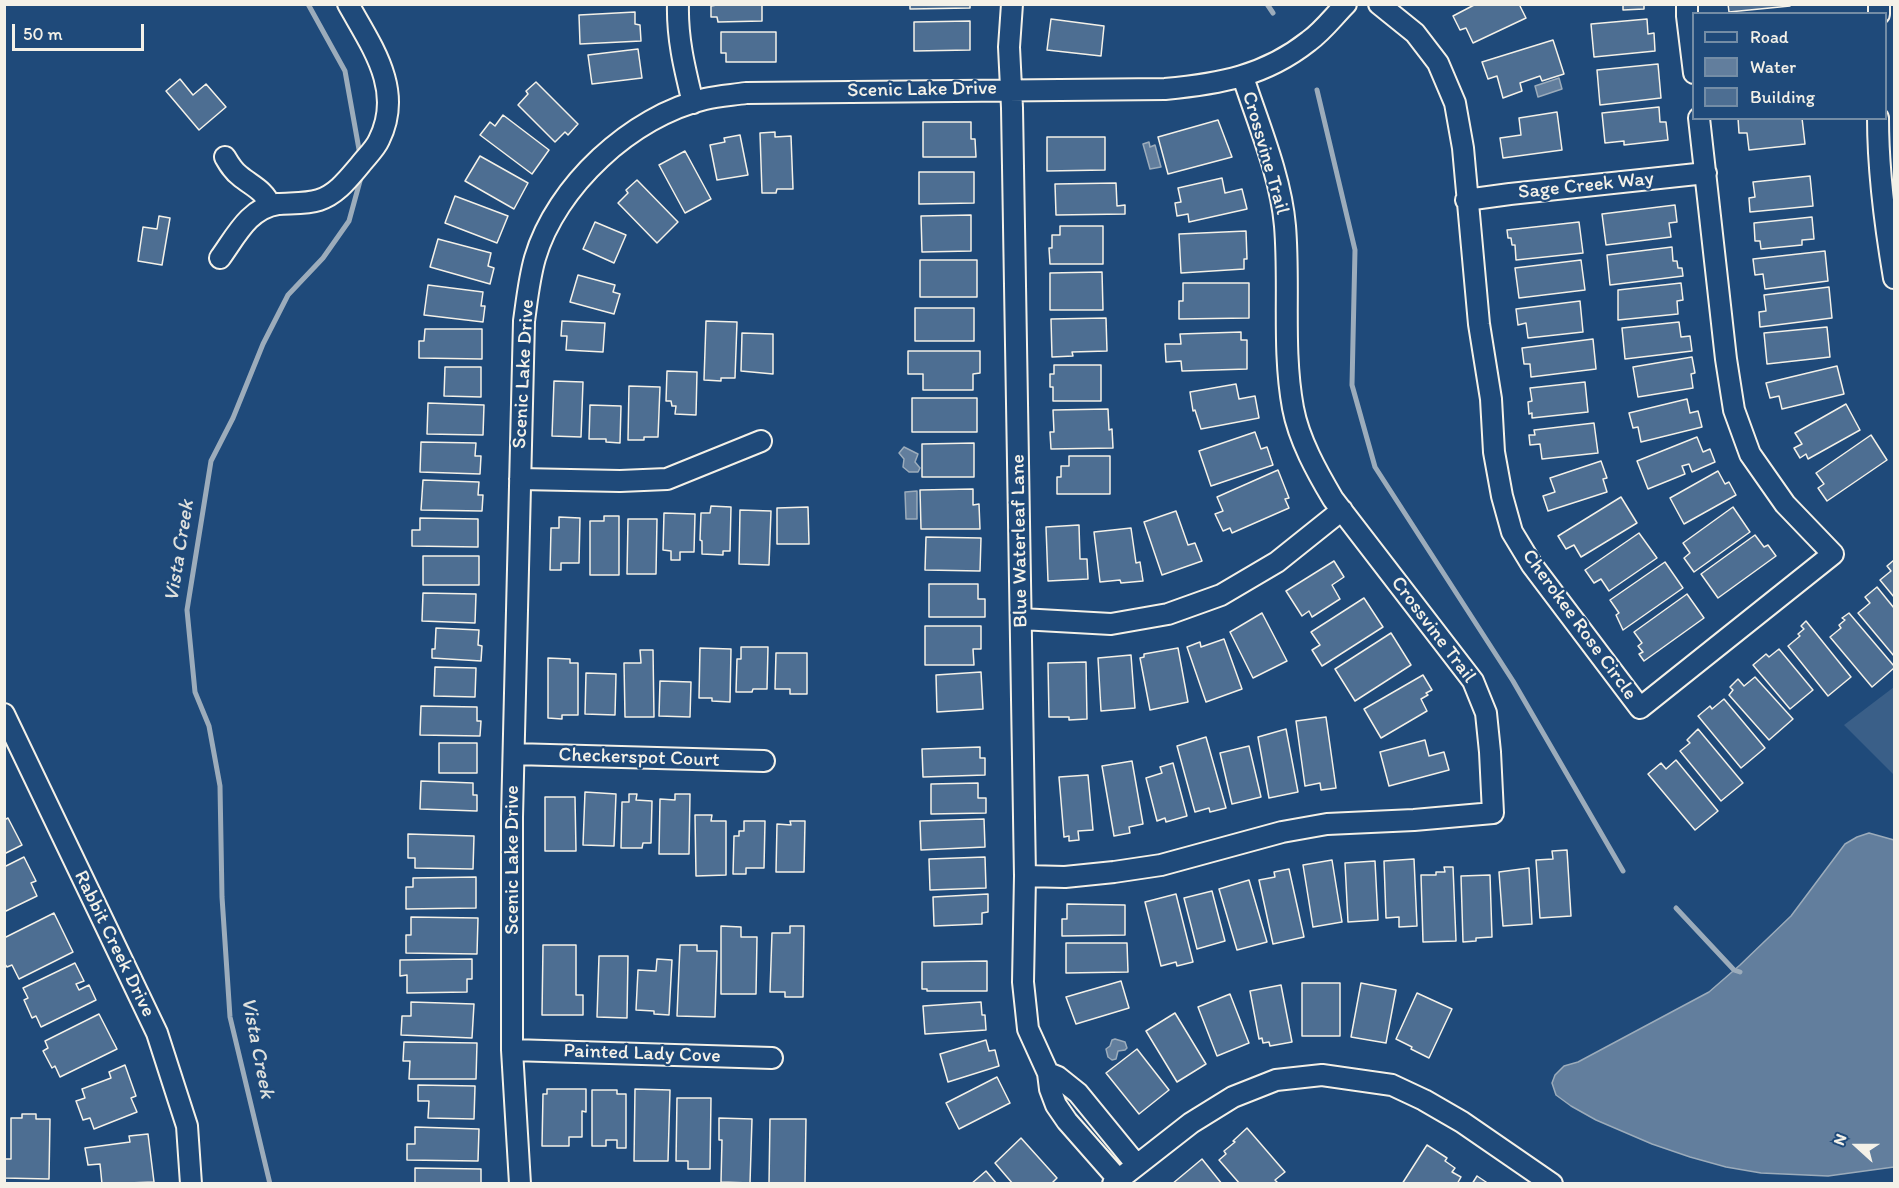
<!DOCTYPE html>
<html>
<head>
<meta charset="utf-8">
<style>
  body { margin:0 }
  #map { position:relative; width:1899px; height:1188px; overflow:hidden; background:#1f4a7a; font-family:Itim,sans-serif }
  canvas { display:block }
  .frame { position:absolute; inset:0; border:6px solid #f4f1e8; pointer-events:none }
  .legend { position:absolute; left:1692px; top:12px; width:195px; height:108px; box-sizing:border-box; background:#1f4a7a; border:2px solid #748da6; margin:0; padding:8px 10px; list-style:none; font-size:18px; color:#f4f1e8 }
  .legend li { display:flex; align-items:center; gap:12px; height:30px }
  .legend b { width:30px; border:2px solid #748da6 }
  .north { position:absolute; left:1827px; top:1116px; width:60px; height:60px; -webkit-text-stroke:4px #1f4a7a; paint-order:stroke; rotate:291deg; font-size:16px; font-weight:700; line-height:24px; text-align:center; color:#f4f1e8 }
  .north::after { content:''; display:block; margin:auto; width:21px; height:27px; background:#f4f1e8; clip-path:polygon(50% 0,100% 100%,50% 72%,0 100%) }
  .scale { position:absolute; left:12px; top:24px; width:132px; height:27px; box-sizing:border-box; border:3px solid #f4f1e8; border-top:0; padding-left:8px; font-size:18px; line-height:21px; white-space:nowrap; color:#f4f1e8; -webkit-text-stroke:4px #1f4a7a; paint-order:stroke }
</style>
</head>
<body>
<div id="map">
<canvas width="1899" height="1188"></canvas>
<div class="frame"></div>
<ul class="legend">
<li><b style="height:8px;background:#1f4a7a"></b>Road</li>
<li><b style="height:16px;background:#627e9d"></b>Water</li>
<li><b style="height:16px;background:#4d6e92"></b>Building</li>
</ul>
<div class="north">N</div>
<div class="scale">50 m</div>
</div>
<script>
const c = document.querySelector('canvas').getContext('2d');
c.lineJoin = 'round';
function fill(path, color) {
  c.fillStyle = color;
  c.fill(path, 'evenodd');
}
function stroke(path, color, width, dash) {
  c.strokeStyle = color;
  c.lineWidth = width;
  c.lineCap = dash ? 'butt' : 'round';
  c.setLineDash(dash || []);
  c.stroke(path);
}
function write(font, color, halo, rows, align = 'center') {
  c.font = font + ' Itim,sans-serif';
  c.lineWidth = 4.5;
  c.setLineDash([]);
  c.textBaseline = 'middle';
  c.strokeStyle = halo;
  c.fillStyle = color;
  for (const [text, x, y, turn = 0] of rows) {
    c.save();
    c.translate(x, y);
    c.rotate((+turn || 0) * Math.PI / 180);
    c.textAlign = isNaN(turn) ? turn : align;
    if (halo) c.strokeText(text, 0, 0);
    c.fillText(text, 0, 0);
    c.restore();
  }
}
fill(new Path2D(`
  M1894 687V775L1844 725Z`), '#3a5f88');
const water = new Path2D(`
  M1559 78 1562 89 1538 97 1535 86Z
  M1149 142 1150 147 1155 145 1161 167 1150 169 1143 144Z
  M904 447 918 454 915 462 920 468 918 472H909L903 467 904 459 899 453Z
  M917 491V519H906L905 492Z
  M1869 833 1894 840V1167L1828 1176 1761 1173 1726 1167 1690 1157 1652 1144 1596 1120 1571 1106 1556 1095 1552 1083 1555 1075 1564 1066 1578 1062 1709 992 1740 965 1791 916 1845 844 1857 837Z
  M1115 1039 1125 1042 1127 1048 1125 1050 1118 1051 1116 1059 1112 1060 1108 1057 1106 1049 1110 1046 1112 1040Z`);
fill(water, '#627e9d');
stroke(water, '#9cacbb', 1.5);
stroke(new Path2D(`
  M308 4 345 71 360 155
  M1267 4 1273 13
  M1317 90 1355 250 1352 385 1375 467 1513 681 1623 871
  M1676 908 1734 970 1740 972
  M270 1184 230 1017 222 897 220 786 209 726 195 692 187 610 211 461 233 418 263 344 288 295 323 258 349 221 363 170`), '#9cacbb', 5);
const building = new Path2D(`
  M722 4H762V21L718 22 717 17H711V6Z
  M910 4H970V8L910 9Z
  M1476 4H1519L1526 18 1473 43 1466 28 1460 30 1453 16Z
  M1623 4H1644V9L1623 10Z
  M1728 4H1790V6L1729 12Z
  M635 12V24L640 25 641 41 580 44 579 15Z
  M1051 19 1104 26 1101 56 1047 50Z
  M1647 19 1648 34 1654 33 1655 51 1594 57 1591 24Z
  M970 21V50L914 51V22Z
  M721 32H776V62H726V53H721Z
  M1553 40 1564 74 1542 81 1540 76 1520 83 1522 91 1503 98 1497 76 1488 79 1482 62Z
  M638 49 642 78 592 84 588 55Z
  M1658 64 1661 98 1600 105 1597 70Z
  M180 79 193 95 206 84 226 107 199 130 166 91Z
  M536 82 578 124 568 135 565 132 555 142 518 105 528 94 526 91Z
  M1659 107 1660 122H1666L1668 140 1624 145V141L1605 143 1602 113Z
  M1557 112 1562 150 1503 158 1500 138 1521 135 1519 118Z
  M503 115 549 150 532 174 480 135 490 122 495 126Z
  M1738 118H1802L1805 144 1749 150 1747 133H1739Z
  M1218 120 1232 157 1168 174 1158 137Z
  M923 122H971V139H975L976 157H923Z
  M775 132V137L791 136 793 189H777L776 193H762L760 133Z
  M740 135 748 175 717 180 710 145 725 142 724 138Z
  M1047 137H1105V170L1047 171Z
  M685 151 711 199 685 213 659 165Z
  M480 156 528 183 514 209 465 181Z
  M919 172H974V203L919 204Z
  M1810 176 1813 206 1750 212 1749 198 1755 197 1753 182Z
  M1222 178 1225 193 1242 189 1247 209 1189 222 1188 214 1177 216 1175 203 1181 202 1178 188Z
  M637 180 678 222 657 243 618 203 628 193 626 190Z
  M1116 183 1117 206 1125 205V214L1056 215 1055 184Z
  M455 196 508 216 497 243 445 223Z
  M1675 205 1677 222 1669 223 1671 237 1606 245 1602 214Z
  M971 215V251L922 252 921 216Z
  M159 216 170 218 162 265 138 261 143 227 157 229Z
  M1812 217 1814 239 1802 240V245L1761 249 1760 241H1755L1754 223Z
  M595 222 626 235 614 263 583 249Z
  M1579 222 1583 253 1516 260 1515 245H1512L1511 238H1508L1507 230Z
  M1060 226H1103V264H1050L1049 248H1052V235H1060Z
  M1246 231 1247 259H1244V269L1181 273 1179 234Z
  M438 239 491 253 488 266 494 268 490 284 430 267Z
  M1672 247 1673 261H1677L1678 268H1682L1683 276 1610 285 1607 255Z
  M1825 251 1828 281 1765 289 1763 274 1755 275 1753 259Z
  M920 260H977V297H920Z
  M1581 260 1585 290 1519 298 1515 268Z
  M1102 272 1103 310H1050V273Z
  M578 275 615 285 613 292 620 294 614 314 570 302Z
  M1183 283H1249V318L1179 319V301H1183Z
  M1681 283 1683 300 1677 301 1678 314 1618 320V290Z
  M428 285 483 292 481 306H485L483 322 424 315Z
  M1829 287 1832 318 1760 327 1759 312 1766 311 1764 295Z
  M1580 301 1583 332 1528 338 1526 323 1518 325 1516 309Z
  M915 308H974V341H915Z
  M1106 318 1107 351 1072 352 1073 356 1052 357 1051 319Z
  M562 321 605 323 603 352 566 350 567 336H561Z
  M706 321 737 322 735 378H721V381L704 380Z
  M1679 322 1681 337 1690 336 1692 351 1625 359 1622 328Z
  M1827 327 1830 357 1767 364 1764 333Z
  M425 329H482V359L419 358V341H424Z
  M1241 332V340H1247V369L1182 371 1181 361 1166 362 1165 344H1181L1180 334Z
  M742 333 773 334V374L741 371Z
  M1593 339 1596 369 1531 377 1530 364H1524L1522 348Z
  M908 351H980V373L973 374V390H923V374H908Z
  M1692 357 1695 373 1691 374 1693 388 1638 397 1633 367Z
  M1054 365H1101V401H1053V387H1050V374H1054Z
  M1837 366 1844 394 1782 409 1779 396 1770 398 1766 383Z
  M445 367H481V397L444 396Z
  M667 371 697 372 696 415 675 414 676 406H672L671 401H666Z
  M554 381 583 382 581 437 552 436Z
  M1585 382 1588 412 1532 418V413L1529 414 1528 402 1532 401 1530 388Z
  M1236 384 1239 399 1255 396 1259 418 1201 429 1195 410 1193 411 1190 392Z
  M629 386 660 387 658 437H644V440H628Z
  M912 398H977V432H912Z
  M1687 399 1690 413 1698 411 1702 427 1641 442 1638 427 1633 428 1629 413Z
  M428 403 484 405 483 435 427 434Z
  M1846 404 1860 430 1808 459 1806 454 1800 458 1794 448 1802 444 1795 433Z
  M590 405 621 406 620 443 606 442V439H589Z
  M1108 409 1109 430 1112 429 1113 448 1051 449 1050 432H1054L1053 410Z
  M1594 423 1598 453 1542 459 1540 444 1530 445 1529 435H1535L1534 430Z
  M1255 432 1261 449 1267 447 1273 465 1211 486 1199 451Z
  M1871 435 1887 460 1827 501 1818 488 1824 484 1816 473Z
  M1697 437 1703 452 1710 449 1715 462 1692 472 1689 464 1682 466 1685 474 1648 489 1637 461Z
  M421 442 476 443 475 456H481L480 474 420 472Z
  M974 443V477H922V444Z
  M1069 456H1110V494H1057V477H1061V466H1069Z
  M1601 461 1607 478 1603 479 1607 492 1548 511 1543 496 1555 492 1550 478Z
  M1278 470 1289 498 1285 499 1289 508 1232 533 1230 528 1223 531 1215 514 1223 511 1217 497Z
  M1718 471 1725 484 1729 482 1736 495 1684 524 1670 498Z
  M423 480 479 482 478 495H483L482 511 421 510Z
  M973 489V505L979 504 980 529H921L920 490Z
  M1621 497 1637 523 1581 557 1574 545 1566 549 1558 536Z
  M711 506 731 507 730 551H723V555L702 554V541L700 540 701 513H710Z
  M808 507 809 544H777V508Z
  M1733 507 1750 532 1694 572 1684 558 1690 553 1683 543Z
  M740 510 771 511 769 565 739 564Z
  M1176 511 1188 545 1195 543 1202 561 1162 575 1144 522Z
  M664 513 695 514 694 552H680V560H671V551L663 550Z
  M604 516H619V575H590V521H604Z
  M559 517 580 518 579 563H561V570H550L551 528H559Z
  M420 518 478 519V547L412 546V530H420Z
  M628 519H657L656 574H627Z
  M1079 525 1080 559H1087L1088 579 1048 581 1046 527Z
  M1131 528 1136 563 1140 562 1143 581 1121 583 1120 580 1100 582 1094 532Z
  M1639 533 1657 558 1609 591 1601 579 1594 583 1585 570Z
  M1755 535 1764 547 1768 545 1776 556 1718 598 1701 574Z
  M926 537 981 538 980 571 925 570Z
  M423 556H479V585H423Z
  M1894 560V597L1880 580 1891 571 1887 566Z
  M1334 561 1344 577 1332 585 1340 599 1312 617 1309 611 1302 616 1286 591Z
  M1665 562 1683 588 1623 630 1616 615 1619 613 1610 600Z
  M929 584H978V599H985V617H929Z
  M1877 587 1894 608V656L1858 613 1870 603 1865 597Z
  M423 593 476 594 475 623 422 621Z
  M1687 594 1704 618 1644 661 1639 654 1643 652 1638 646 1642 643 1634 632Z
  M1364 598 1383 627 1322 666 1312 650 1320 645 1311 632Z
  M1262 613 1287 661 1253 678 1230 632Z
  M1849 613 1894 666V668L1872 687 1830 637 1841 628 1839 625 1845 620 1842 618Z
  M1806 621 1851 677 1828 696 1788 646 1800 636 1798 634 1804 629 1801 626Z
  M925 626H981V649H973L974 665H925Z
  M436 628 479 630 478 645 482 646 481 661 432 658V649H435Z
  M1391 633 1411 665 1355 701 1335 669Z
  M1224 639 1242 689 1206 702 1187 647 1200 642 1201 647Z
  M741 647H768L767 689H753L752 692H736L737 659H741Z
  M700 648 731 649 730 702 712 701V698H699Z
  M1178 648 1188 702 1150 710 1140 658 1144 657V654Z
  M1779 649 1813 690 1790 709 1753 665 1766 654 1769 657Z
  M640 650H653L654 717H625L624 663H641Z
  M776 653H807V694H790V689H775Z
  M1131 655 1135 708 1101 711 1098 658Z
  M548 658 570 659V663H578V715H562V719L548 718Z
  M1086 662 1087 719 1069 720V717H1049L1048 663Z
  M435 667 476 668 475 697 434 696Z
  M981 672 983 709 937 712 936 675Z
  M586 673 616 674 615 715 585 714Z
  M1423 675 1432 690 1426 693 1428 695 1421 699 1427 711 1381 738 1364 709Z
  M1755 677 1793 719 1769 740 1729 695 1733 690 1730 687 1738 679 1744 686Z
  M660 681 691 682 690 717 659 716Z
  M1724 699 1765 748 1741 768 1698 716 1710 706 1712 709Z
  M421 706 477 707V721H481L480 736 420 735Z
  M1326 717 1336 788 1321 790 1320 783 1305 786 1296 721Z
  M1286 729 1298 792 1269 798 1258 737Z
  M1698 729 1743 783 1721 801 1680 751 1690 743 1687 740Z
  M1206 737 1226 808 1210 812 1209 808 1195 812 1177 746Z
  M1425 740 1429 756 1444 752 1449 770 1389 786 1380 752Z
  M439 743H477V773H439Z
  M1249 746 1261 797 1232 804 1220 753Z
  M980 747V758H985V775L923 777 922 749Z
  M1676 760 1718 811 1695 830 1648 774 1661 763 1666 769Z
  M1132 761 1143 824 1129 827 1130 833 1114 836 1102 766Z
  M1173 763 1187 816 1166 822 1165 818 1157 821 1146 778 1162 773 1160 767Z
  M1088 775 1093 830 1078 831 1079 840 1069 841V836L1064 837 1059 777Z
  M421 781 473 783V795H477V811L420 809Z
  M978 783V798H986V813L931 814V784Z
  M585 792 616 794 614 846 583 845Z
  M629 794H637L636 800 652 801 651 843H643L642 848H621L622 802H629Z
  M675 794H690L689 854H659L660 799 675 800Z
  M545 797H575L576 851H545Z
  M695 815H712L711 821H726V875L696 876Z
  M8 818 22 845 4 854V820Z
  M984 819 985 847 921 850 920 821Z
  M744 821H765L764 868H746V874H733L734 836H739V831H744Z
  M790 821H805L804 872H776L777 824 791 825Z
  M408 834 474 836 473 869 415 868V858H408Z
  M1567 850 1571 916 1540 918 1536 860 1553 859 1552 851Z
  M24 857 36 881 31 883 37 896 4 912V867Z
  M985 857 986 888 930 890 929 859Z
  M1414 859 1417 926 1399 927V917L1386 918 1384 861Z
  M1332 860 1342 922 1313 927 1303 865Z
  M1375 861 1378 920 1348 922 1345 863Z
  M1444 867H1453L1456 941 1423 942 1421 875H1436V872H1445Z
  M1529 868 1532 924 1503 926 1499 872Z
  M1289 869 1304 937 1273 944 1259 880 1275 877 1274 872Z
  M1490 875 1492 937 1476 938V941L1463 942 1461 876Z
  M476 877V908L406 909V887H413V878Z
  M1249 880 1267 942 1237 950 1219 889Z
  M1212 891 1225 941 1197 949 1184 898Z
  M988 894V912L982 913V924L934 926 933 897Z
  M1176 894 1193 962 1177 966 1176 962 1161 966 1145 902Z
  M1067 904 1125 905V935L1062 936V919H1067Z
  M54 913 73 952 19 979 12 965 7 967 4 963V938Z
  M411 917 478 918 477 954 406 953V935H411Z
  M721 926 741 927V937H757L756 994H721Z
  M790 926H804L803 997H785V992H770L772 933H790Z
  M1066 943H1127L1128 972 1066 973Z
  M543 945H576V995H583V1015H542Z
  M680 945H697V951H717L715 1017 677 1016Z
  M599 956H628L627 1018 597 1017Z
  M472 959V979H467V992L407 993V975L400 976V960Z
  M657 959 672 960 669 1015 654 1014V1011L636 1010 638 970 656 971Z
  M987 961V991H927V989H922V962Z
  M75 963 84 981 76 984 79 990 89 985 96 1000 41 1027 36 1016 32 1018 24 1000 28 998 23 988Z
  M1121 981 1129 1008 1076 1024 1066 997Z
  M1302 983H1340V1036H1302Z
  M1361 983 1396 990 1386 1043 1351 1037Z
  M1281 985 1292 1042 1270 1046 1269 1042 1263 1043 1262 1038 1259 1039 1250 991Z
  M1417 993 1452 1009 1429 1058 1411 1049 1412 1047 1396 1039Z
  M1230 994 1249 1043 1217 1056 1198 1007Z
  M411 1002 474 1004 472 1038 401 1035 402 1016H411Z
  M981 1002 982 1015H985L986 1030 925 1034 923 1006Z
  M1175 1013 1206 1064 1177 1082 1146 1031Z
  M99 1014 117 1049 60 1077 55 1066 52 1068 43 1051 48 1048 45 1041Z
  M986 1040 989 1051 995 1050 999 1066 948 1082 940 1054Z
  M404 1042 477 1043 476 1079H409L410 1061H403Z
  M1137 1049 1169 1090 1139 1114 1106 1073Z
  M125 1065 136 1096 131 1098 137 1112 94 1129 90 1118 83 1120 76 1101 85 1098 82 1089 111 1078 109 1072Z
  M997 1077 1010 1103 959 1129 946 1103Z
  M418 1085 475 1086 474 1119 428 1118 429 1101H418Z
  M547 1089H586V1112L582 1111V1137H569V1146H542L543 1094H547Z
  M635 1089 670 1090 668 1161H634Z
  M592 1090H617V1094H626V1148H617V1140H606V1146H592Z
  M677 1098H711L710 1169H688V1161H676Z
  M22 1114H36V1119H50L49 1179 4 1178V1159H11V1118H22Z
  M719 1118 752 1119 750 1183 721 1182 722 1140H719Z
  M770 1119H806L805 1184H769Z
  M415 1127 479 1129 478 1161 407 1160V1144H415Z
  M1247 1128 1285 1172 1275 1180 1277 1182 1276 1184H1240L1219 1160 1226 1154 1224 1151 1235 1142 1233 1141Z
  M148 1134 154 1182 102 1184 100 1164 88 1165 85 1148 130 1142 129 1136Z
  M1021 1138 1057 1178 1051 1184H1013L995 1163Z
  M1427 1145 1447 1158 1445 1161 1455 1168 1452 1172 1461 1177 1457 1184H1402Z
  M1202 1159 1222 1184H1172Z
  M415 1168 481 1169V1184H415Z
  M986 1171 997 1184H971Z
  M1477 1176 1489 1184H1472Z`);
fill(building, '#4d6e92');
stroke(building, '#f4f1e8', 1.5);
const minor = new Path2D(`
  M678 4C677 39 685 70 693 103
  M1012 4 1009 47 1012 108 1025 876 1023 982 1028 1029 1048 1073 1050 1089 1056 1105 1067 1121 1118 1179
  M1379 4 1415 33 1438 63 1455 103 1463 148 1479 324 1491 399 1494 452 1502 496 1512 532 1532 565 1640 708 1833 554 1785 504 1750 454 1734 410 1726 359 1699 118
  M1687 4V16L1694 73
  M1879 14V4
  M1878 118C1878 172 1885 225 1894 278
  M225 157C229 164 233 171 240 176 252 186 264 190 270 205
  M1466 200 1510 194 1706 173
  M220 258C236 236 249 208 278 204 291 203 307 204 319 200 337 194 348 179 360 165 366 157 375 149 379 140 404 90 372 47 348 4
  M520 479 620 481 667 479 761 441
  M1021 619 1111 624 1168 614 1221 595 1277 562 1342 510
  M4 714 157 1033 187 1126 191 1184
  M514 754 764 761
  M1025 876 1065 877 1114 872 1161 865 1282 832 1327 824 1414 820 1493 813 1490 752 1486 713 1473 681 1333 499C1317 472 1299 440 1293 408 1282 348 1290 286 1285 226 1281 177 1258 123 1243 77
  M512 1050 772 1058
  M1048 1073 1058 1077 1078 1093 1136 1164
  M520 1184 512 1050V817L524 321C527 300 529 279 535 258 556 186 632 116 705 99 718 96 733 95 746 93L1165 89C1219 84 1265 76 1309 41 1323 31 1334 16 1346 4
  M1113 1184 1191 1123 1233 1097 1276 1080 1322 1075 1392 1085 1424 1100 1462 1122 1552 1184`);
stroke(minor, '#f4f1e8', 24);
stroke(minor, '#1f4a7a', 20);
write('20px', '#f4f1e8', '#1f4a7a', [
  ["Scenic Lake Drive",922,90,-1],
  ["Crossvine Trail",1265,153,74],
  ["Sage Creek Way",1586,186,-6],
  ["Scenic Lake Drive",524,374,-87],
  ["Blue Waterleaf Lane",1020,541,-91],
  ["Cherokee Rose Circle",1579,625,54],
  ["Crossvine Trail",1433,630,53],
  ["Checkerspot Court",639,758,2],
  ["Scenic Lake Drive",513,860,-90],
  ["Rabbit Creek Drive",114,944,64],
  ["Painted Lady Cove",642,1054,2]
]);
write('italic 21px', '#dee0dd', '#1f4a7a', [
  ["Vista Creek",180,551,-81],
  ["Vista Creek",257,1048,79]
]);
</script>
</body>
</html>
